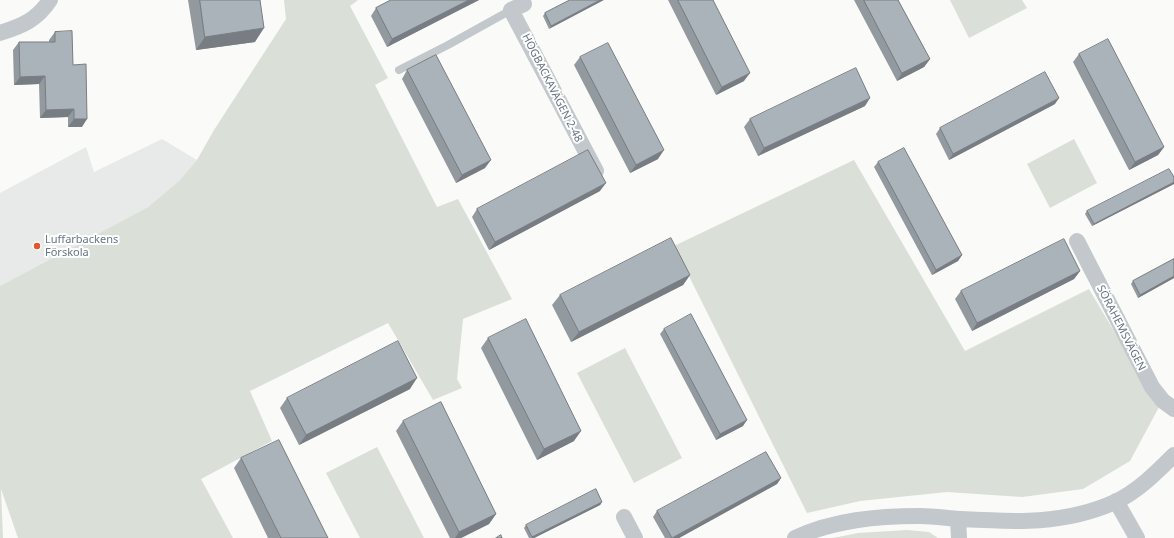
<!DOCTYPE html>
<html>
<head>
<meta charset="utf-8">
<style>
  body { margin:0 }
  canvas { display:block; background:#fafaf8 }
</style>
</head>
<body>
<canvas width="1174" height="538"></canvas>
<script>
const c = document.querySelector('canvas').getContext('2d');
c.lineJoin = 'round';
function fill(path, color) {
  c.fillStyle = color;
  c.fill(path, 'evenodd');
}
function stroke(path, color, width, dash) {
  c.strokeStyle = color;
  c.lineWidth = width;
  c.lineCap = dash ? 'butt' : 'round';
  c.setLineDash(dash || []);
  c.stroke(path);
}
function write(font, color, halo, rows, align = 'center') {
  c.font = font + ' "Noto Sans",sans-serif';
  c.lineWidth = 4;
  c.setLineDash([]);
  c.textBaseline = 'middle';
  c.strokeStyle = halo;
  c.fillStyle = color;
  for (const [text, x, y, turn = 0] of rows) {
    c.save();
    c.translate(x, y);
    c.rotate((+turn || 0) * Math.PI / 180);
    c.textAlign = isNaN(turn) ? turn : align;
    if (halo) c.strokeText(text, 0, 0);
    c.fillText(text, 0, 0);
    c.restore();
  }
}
fill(new Path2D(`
  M162 139 197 160 179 181 148 207 0 286V193L86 147 94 172Z`), '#e8e9e9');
fill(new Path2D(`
  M284 0H358L350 6 388 78 375 85 437 207 458 199 512 299 463 319 457 379 462 388 433 400 388 323 250 391 272 441 201 479 233 538H18L1 489 3 538H0V286L148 207 179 181 197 160 214 130 286 19Z
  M950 0H1022L1027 8 969 38Z
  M1074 139 1097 183 1050 208 1027 164Z
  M854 160 965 351 1089 289 1159 407 1130 461 1083 489 1022 497 947 492 860 501 807 513 674 246Z
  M625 348 682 458 634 483 577 373Z
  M377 447 424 538H360L326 473Z
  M907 530 929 532 938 538H833L858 533Z`), '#dadfd7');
stroke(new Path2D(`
  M399 70 448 45 511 10`), '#c3c8cc', 8);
stroke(new Path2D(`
  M522 0 524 4 511 10 596 171
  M0 33C22 26 37 20 50 0
  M1077 241 1152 387 1163 401 1174 409
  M1116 501 1137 538
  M624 517 635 538
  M958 519 959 538
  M795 538C834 520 877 516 920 516 933 516 946 518 959 519 1014 522 1064 525 1115 502 1137 492 1157 472 1174 455`), '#c3c8cc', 16);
fill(new Path2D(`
  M188 0H260L255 42 196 50Z
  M391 0H479L387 47 371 16 376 8Z
  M570 0 549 29 543 16 545 13Z
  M668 0H713L744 81 716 95Z
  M854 0H898L930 59 924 67 897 81Z
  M55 32 73 65 82 127H68V117L40 118 39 84 14 85 13 50 19 42H49V40Z
  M1079 54 1164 147 1158 155 1129 170 1073 62Z
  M580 57 658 159 630 173 574 65Z
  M407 70 485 168 456 183 402 79Z
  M1055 104 949 160 936 134 940 128Z
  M865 106 758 156 744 127 750 119Z
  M878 162 962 255 958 261 932 275 874 167Z
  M1174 184 1092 226 1085 214 1087 211Z
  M600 191 489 250 472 217 477 209Z
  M1174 259V278L1138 298 1131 284 1133 281Z
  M1080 271 1074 279 972 331 955 299 961 291Z
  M690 275 683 285 571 342 552 305 560 295Z
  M664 329 743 426 716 440 660 334Z
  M488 338 574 441 537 460 481 348Z
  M410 389 299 445 280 408 287 398Z
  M403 421 496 514 489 524 461 538H450L396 431Z
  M241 458 328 538H268L234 468Z
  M781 478 777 484 679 538H665L653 517 657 511Z
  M602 502 600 505 534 538H529L524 528 526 525Z`), '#929a9f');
fill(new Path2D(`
  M469 0H479L387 47 392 39Z
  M600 0H604L549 29 551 26Z
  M264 28 255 42 196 50 205 37Z
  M930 59 924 67 897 81 902 73Z
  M750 73 744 81 716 95 722 87Z
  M45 76 39 84 14 85 20 77Z
  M870 98 865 106 758 156 764 148Z
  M1059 98 1055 104 949 160 953 154Z
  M74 109 68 117 40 118 46 110Z
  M74 119H87L82 127H68Z
  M1164 147 1158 155 1129 170 1135 162Z
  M664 150 658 159 630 173 636 165Z
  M491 160 485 168 456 183 462 175Z
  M1174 182V184L1092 226 1094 224Z
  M606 183 600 191 489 250 495 242Z
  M962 255 958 261 932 275 936 270Z
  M1080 271 1074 279 972 331 977 323Z
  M690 275 683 285 571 342 579 332Z
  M1174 276V278L1138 298 1140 295Z
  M417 378 410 389 299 445 306 435Z
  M747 420 743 426 716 440 720 434Z
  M581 431 574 441 537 460 544 449Z
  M781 478 777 484 679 538H673Z
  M602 502 600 505 534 538H532V537Z
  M496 514 489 524 461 538H455L459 532Z`), '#777d82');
const building = new Path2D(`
  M200 0H260L264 28 205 37Z
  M391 0H469L392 39 376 8Z
  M570 0H600L551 26 545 13Z
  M678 0H713L750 73 722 87Z
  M864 0H898L930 59 902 73Z
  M72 31 73 65 86 64 87 119H74V109L46 110 45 76 20 77 19 42H55V32Z
  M1108 39 1164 147 1135 162 1079 54Z
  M608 43 664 150 636 165 580 57Z
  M436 55 491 160 462 175 407 70Z
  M856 68 870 98 764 148 750 119Z
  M1045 72 1059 98 953 154 940 128Z
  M904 148 962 255 936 270 878 162Z
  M588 150 606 183 495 242 477 209Z
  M1169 169 1174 177V182L1094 224 1087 211Z
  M671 238 690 275 579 332 560 295Z
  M1064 239 1080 271 977 323 961 291Z
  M1174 259V276L1140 295 1133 281Z
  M691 314 747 420 720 434 664 329Z
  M526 319 581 431 544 449 488 338Z
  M398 341 417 378 306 435 287 398Z
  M441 402 496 514 459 532 403 421Z
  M279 440 328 538H281L241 458Z
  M766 452 781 478 672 538 657 511Z
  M596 489 602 502 532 537 526 525Z
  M501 535 502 538H496Z`);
fill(building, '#aab3b9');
stroke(building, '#777d82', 1);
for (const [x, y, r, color] of [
  [37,246,4,"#e4572e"]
]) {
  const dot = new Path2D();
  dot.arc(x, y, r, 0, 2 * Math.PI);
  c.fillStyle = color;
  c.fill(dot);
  stroke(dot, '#fff', 1.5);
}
write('11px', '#657683', '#fff', [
  ["HÖGBACKAVÄGEN 2-48",552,88,63],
  ["SÖRAHEMSVÄGEN",1121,328,63]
]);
write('11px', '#657683', '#fff', [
  ["Luffarbackens",45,240],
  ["Förskola",45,253]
], 'left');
</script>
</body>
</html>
